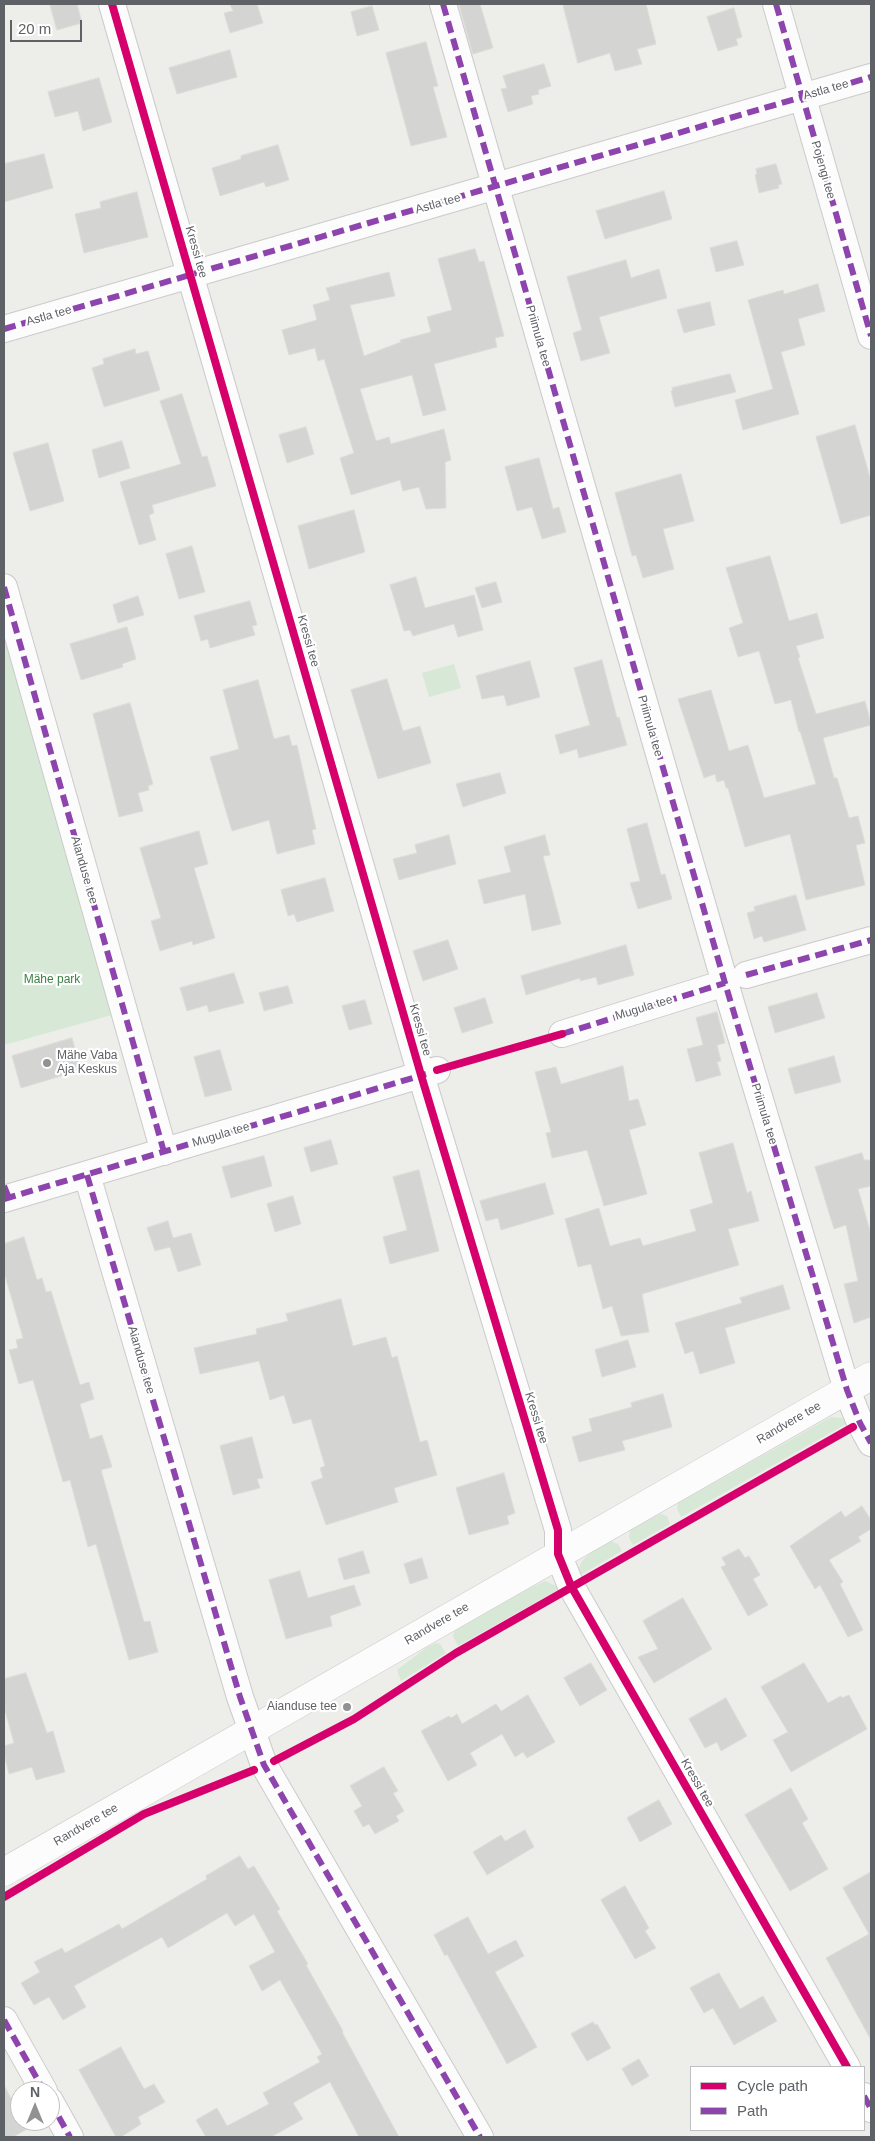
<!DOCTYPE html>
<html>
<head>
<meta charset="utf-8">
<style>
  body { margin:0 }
  #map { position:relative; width:875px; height:2141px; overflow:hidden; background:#edede9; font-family:Arial,sans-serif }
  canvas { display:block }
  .frame { position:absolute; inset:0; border:5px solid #5e6166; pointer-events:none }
  .legend { position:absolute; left:690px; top:2066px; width:175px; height:65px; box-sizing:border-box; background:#fff; border:1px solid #bfc0c2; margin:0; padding:6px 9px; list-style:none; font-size:15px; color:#5e6166 }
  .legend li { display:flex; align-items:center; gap:10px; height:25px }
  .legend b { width:25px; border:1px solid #bfc0c2 }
  .north { position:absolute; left:10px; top:2081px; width:50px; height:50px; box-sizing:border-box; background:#fff; border:1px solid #bfc0c2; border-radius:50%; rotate:0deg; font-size:14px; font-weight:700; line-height:20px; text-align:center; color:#5e6166 }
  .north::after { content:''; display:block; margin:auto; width:18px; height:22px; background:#909294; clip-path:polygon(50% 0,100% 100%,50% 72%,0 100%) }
  .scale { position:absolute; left:10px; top:20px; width:72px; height:22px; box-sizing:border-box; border:2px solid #5e6166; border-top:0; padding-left:6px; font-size:15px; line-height:18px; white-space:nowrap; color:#5e6166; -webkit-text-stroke:4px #fff; paint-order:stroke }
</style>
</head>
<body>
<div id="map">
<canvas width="875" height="2141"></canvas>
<div class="frame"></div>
<ul class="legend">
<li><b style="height:6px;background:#d6006c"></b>Cycle path</li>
<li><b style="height:6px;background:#8e44ad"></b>Path</li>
</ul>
<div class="north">N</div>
<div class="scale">20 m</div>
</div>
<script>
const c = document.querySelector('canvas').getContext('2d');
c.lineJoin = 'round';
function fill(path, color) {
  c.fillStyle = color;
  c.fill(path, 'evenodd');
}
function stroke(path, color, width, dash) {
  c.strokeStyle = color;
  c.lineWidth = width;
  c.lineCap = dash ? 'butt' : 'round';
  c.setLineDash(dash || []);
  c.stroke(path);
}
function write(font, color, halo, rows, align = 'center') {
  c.font = font + ' Arial,sans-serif';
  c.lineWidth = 4.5;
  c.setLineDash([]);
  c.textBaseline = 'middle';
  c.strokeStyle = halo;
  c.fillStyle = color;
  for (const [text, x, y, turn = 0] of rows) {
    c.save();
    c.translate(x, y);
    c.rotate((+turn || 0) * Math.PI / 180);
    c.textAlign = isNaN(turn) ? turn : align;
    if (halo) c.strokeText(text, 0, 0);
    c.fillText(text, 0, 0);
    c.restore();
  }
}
fill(new Path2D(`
  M4 636 112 1015 4 1045Z
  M454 664 461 688 429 697 422 673Z
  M831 1417 842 1418 848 1423 681 1517 677 1509 678 1503Z
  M660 1514 667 1516 670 1524 633 1545 629 1538 630 1529Z
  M610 1541 618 1544 622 1551 577 1577C578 1557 595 1550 610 1541Z
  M545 1581 561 1588 458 1646 453 1636 455 1630 530 1588Z
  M436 1643 440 1644 446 1653 401 1681 397 1670 427 1647Z`), '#d7e9d6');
const building = new Path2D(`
  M50 4H77L82 23 57 30Z
  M230 4H257L263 23 230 33 224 13 233 11Z
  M459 4H480L493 48 473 54Z
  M563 4H646L656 44 637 49 642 64 615 71 610 53 578 63Z
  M372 6 379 30 357 36 351 12Z
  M734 8 742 37 736 39 738 45 718 51 707 17Z
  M426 42 438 86 433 87 447 137 411 146 386 53Z
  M230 50 237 77 177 94 169 68Z
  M544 64 551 86 538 90 539 94 531 96 533 104 508 112 501 89 507 88 503 76Z
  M99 78 112 122 83 131 78 111 55 117 48 92Z
  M278 145 289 180 266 187 264 182 220 196 212 168 241 159V156Z
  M44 154 53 188 4 202V164Z
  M776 164 782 184 778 185 779 188 759 193 755 175 757 174 756 169Z
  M664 191 672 219 605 239 596 211Z
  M137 192 148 237 84 253 75 214 101 208 100 202Z
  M737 241 744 265 716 272 710 248Z
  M475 249 479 262 484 261 504 336 495 338 497 347 434 364 446 410 423 416 412 375 360 389 376 441 389 437 391 444 444 429 451 460 445 462 446 508 426 509 419 487 403 491 400 480 351 495 340 458 354 453 324 359 318 361 315 348 289 355 282 330 317 320 313 305 330 300 326 288 389 272 395 296 350 305 364 356 401 342 400 340 431 332 427 317 452 310 438 259Z
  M626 260 631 278 659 269 667 298 599 317 610 353 581 361 573 333 582 330 567 277Z
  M818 284 825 311 798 319 805 345 781 352 799 414 743 430 735 400 773 389 748 300 783 290 784 294Z
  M710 302 715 325 684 333 677 310Z
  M135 349 136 354 148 351 160 390 104 407 92 368 104 364 103 359Z
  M730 374 736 392 675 407 671 391 673 390 672 388Z
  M182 394 202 457 207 456 216 486 152 505 154 513 149 515 156 540 139 545 120 482 181 464 160 401Z
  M855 425 871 481V515L841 524 816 437Z
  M306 427 314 454 287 463 279 435Z
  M122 441 130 468 99 478 92 450Z
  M48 443 64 501 30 511 13 453Z
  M539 458 553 509 559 507 566 532 542 539 532 507 517 511 505 467Z
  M681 474 694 521 663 529 674 569 643 578 636 555 632 556 615 493Z
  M354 510 365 552 309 569 298 526Z
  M192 546 205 592 179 599 166 554Z
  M770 556 789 621 817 613 824 638 796 646 800 657 798 658 816 714 865 701 871 723V725L823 738 834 778H837L849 818 858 816 865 843 856 845 865 885 806 900 790 834 745 847 728 788H726L724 780 717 782 715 774 704 778 678 699 711 690 729 751 748 745 764 798 816 784 800 731 799 732 791 700 775 704 759 651 738 657 729 628 743 623 726 568Z
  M416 577 425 608 474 595 483 630 458 637 454 624 413 636 410 630 404 631 390 585Z
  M496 582 502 602 482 608 475 588Z
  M138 596 144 615 118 623 113 605Z
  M250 601 257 625 252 626 255 635 210 648 208 639 201 641 194 616Z
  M127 627 136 659 122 664 123 667 81 680 70 644Z
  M602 660 617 718 619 717 627 745 579 758 577 749 560 754 555 735 590 725 574 668Z
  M530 661 540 697 507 706 504 695 482 699 476 676Z
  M387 679 403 731 420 726 431 763 378 779 351 690Z
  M258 680 274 739 289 735 292 746 297 745 316 829 312 830 315 844 277 854 269 820 232 831 210 757 239 749 223 690Z
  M130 703 153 784 148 786 149 790 138 793 143 811 119 817 93 714Z
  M500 773 506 793 463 807 456 784Z
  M647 823 661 875 665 874 672 899 638 909 630 883 640 881 627 829Z
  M199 831 208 864 194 868 215 938 193 945 192 941 160 951 151 921 161 918 140 848Z
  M449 835 456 864 399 880 393 859 417 853 415 845Z
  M545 835 550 855 543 856 561 924 532 931 525 894 484 904 478 880 511 872 504 847Z
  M325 878 334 911 297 922 294 914 288 916 281 890Z
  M796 895 806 930 764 942 762 936 754 939 747 913 755 911 754 907Z
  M448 940 458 969 423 981 413 951Z
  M626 945 634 975 598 985 596 977 580 981V978L526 995 521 976Z
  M234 973 244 1003 209 1012 207 1005 187 1011 180 988Z
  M288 986 293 1003 264 1011 259 993Z
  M817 993 825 1018 775 1033 768 1007Z
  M485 998 493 1023 462 1033 454 1008Z
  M365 1000 372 1024 349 1030 342 1006Z
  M717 1012 725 1043 717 1045 721 1061 717 1062 721 1075 696 1082 687 1049 703 1045 696 1018Z
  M72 1038 81 1070 21 1088 12 1056Z
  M220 1050 232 1090 205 1097 194 1057Z
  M834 1056 841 1082 795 1094 788 1069Z
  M623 1066 629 1101 638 1099 646 1125 629 1130 647 1194 604 1206 587 1150 552 1158 546 1133 551 1132 535 1072 556 1067 561 1084Z
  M331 1140 338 1164 311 1172 304 1148Z
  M733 1143 747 1193 751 1191 759 1221 728 1229 739 1265 642 1294 649 1332 621 1336 612 1306 603 1309 591 1264 578 1267 565 1219 599 1208 610 1246 640 1238 643 1246 696 1231 690 1210 713 1203 699 1153Z
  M862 1153 864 1160H871V1186L858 1189 871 1234V1317L854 1323 844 1284 858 1281 846 1225 834 1229 815 1167Z
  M264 1156 272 1186 231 1198 222 1167Z
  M419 1170 439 1251 390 1264 383 1237 407 1230 393 1177Z
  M545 1183 554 1214 501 1230 498 1218 486 1221 480 1201Z
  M293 1196 301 1224 275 1232 267 1204Z
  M168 1221 173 1238 191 1233 201 1265 178 1272 170 1247 155 1251 147 1228Z
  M24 1237 37 1280 42 1278 46 1292 51 1291 80 1385 89 1382 94 1399 80 1404 90 1439 102 1435 112 1467 101 1470 144 1622 150 1621 158 1652 129 1660 96 1544 88 1547 70 1480 63 1482 33 1380 19 1384 9 1350 18 1348 16 1340 23 1338 4 1272V1244Z
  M783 1285 790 1309 725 1328 735 1363 700 1374 693 1351 685 1354 675 1323 742 1303 740 1298Z
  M341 1299 353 1346 386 1337 392 1358 397 1356 420 1442 427 1440 437 1475 394 1488 398 1502 326 1525 311 1482 323 1478 320 1468 325 1466 311 1419 293 1424 284 1395 270 1400 259 1361 200 1374 194 1348 257 1334 256 1329 288 1321 286 1314Z
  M628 1340 636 1367 602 1377 595 1350Z
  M663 1394 672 1427 622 1441 625 1450 579 1462 572 1437 592 1431 589 1419 632 1407 631 1403Z
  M252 1437 263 1478 257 1479 260 1488 233 1495 220 1446Z
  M504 1473 515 1513 507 1516 509 1524 469 1535 456 1488Z
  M862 1506 871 1520V1529L858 1537 861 1541 829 1560 843 1582 840 1584 863 1630 848 1637 820 1585 815 1589 790 1546 841 1511 845 1517Z
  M739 1549 745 1558 749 1556 760 1575 753 1579 768 1605 748 1616 721 1567 726 1565 722 1558Z
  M363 1551 370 1573 344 1580 338 1559Z
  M422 1558 428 1578 410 1584 404 1564Z
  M300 1571 308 1598 354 1585 361 1605 330 1616 332 1626 286 1639 269 1580Z
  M683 1598 712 1649 654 1683 638 1657 658 1649 643 1621Z
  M591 1663 607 1690 580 1706 564 1678Z
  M804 1663 828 1703 841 1696 842 1698 849 1695 867 1729 791 1772 773 1740 788 1732 761 1687Z
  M26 1673 47 1733 53 1731 65 1772 36 1780 32 1767 9 1774 4 1754V1746L14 1743 4 1707V1679Z
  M528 1695 555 1742 527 1758 523 1752 515 1757 502 1734 470 1753 477 1765 448 1781 421 1731 449 1716 451 1718 457 1714 462 1724 496 1704 501 1711Z
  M726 1698 747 1736 721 1751 717 1742 705 1748 689 1719Z
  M384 1767 398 1791 393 1793 404 1811 396 1816 399 1821 375 1834 369 1824 363 1827 354 1811 362 1806 350 1786Z
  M791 1788 808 1819 802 1823 828 1869 790 1891 745 1815Z
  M659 1800 672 1824 640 1842 627 1818Z
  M525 1830 534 1847 487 1875 473 1852 501 1835 505 1841Z
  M240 1856 248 1869 254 1866 280 1909 277 1911 308 1964 306 1965 343 2031 342 2032 399 2137H359L330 2082 293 2103 303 2119 271 2137H206L196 2120 217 2108 227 2126 269 2104 263 2093 320 2062 317 2057 322 2054 280 1980 262 1991 249 1966 275 1952 254 1914 235 1926 227 1913 168 1948 162 1937 74 1986 86 2007 63 2020 49 1997 34 2005 21 1983 40 1972 34 1962 62 1948 65 1953 119 1924 122 1929 207 1879 206 1876Z
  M871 1872V2040L826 1958 869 1934 843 1888Z
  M625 1886 649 1928 645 1931 656 1948 635 1959 601 1900Z
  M468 1917 488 1954 516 1940 524 1956 495 1972 537 2047 507 2064 447 1954 445 1956 434 1935Z
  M719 1973 740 2009 763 1996 777 2021 734 2045 713 2008 704 2013 690 1988Z
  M593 2022 595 2025 597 2024 611 2048 587 2061 571 2034Z
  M121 2047 144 2089 154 2084 165 2102 138 2117 141 2124 121 2137H116L79 2070Z
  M639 2059 649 2076 632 2086 622 2069Z
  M4 2085 20 2116V2121H23L27 2129 13 2137H4Z`);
fill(building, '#d4d4d2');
stroke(building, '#dcdcd8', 1);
const street = new Path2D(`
  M112 4 421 1075 558 1530V1554L571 1586 847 2067
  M443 4 725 983 847 1390 860 1423 871 1443
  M776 4 871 336
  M4 329 871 77
  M4 587 164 1152
  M746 975 871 940
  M562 1034 725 983
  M87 1175 240 1697 264 1765 480 2137
  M4 1199 437 1070
  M4 2020 44 2091
  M864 2096 871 2109
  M50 2101 70 2137`);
const secondary = new Path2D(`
  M4 1872 871 1376`);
stroke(street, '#cacbca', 28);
stroke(secondary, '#c9c9c9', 29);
stroke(street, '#fcfcfc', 26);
stroke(secondary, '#fcfcfc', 28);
stroke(new Path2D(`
  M443 4 725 983 847 1390 860 1423 871 1443
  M776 4 871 336
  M4 329 871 77
  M4 587 164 1152
  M746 975 871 940
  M562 1034 725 983
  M87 1175 240 1697 264 1765 480 2137
  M4 1186 9 1198
  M4 1199 426 1074
  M4 2020 44 2091
  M864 2096 871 2109
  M50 2101 70 2137`), '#8e44ad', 6, [12, 6]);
stroke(new Path2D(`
  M112 4 421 1075 558 1530V1554L571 1586 847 2067
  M437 1070 562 1034
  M274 1761 354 1719 456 1653 853 1427
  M4 1897 144 1814 254 1770`), '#d6006c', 8);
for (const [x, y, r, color] of [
  [47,1063,5,"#909294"],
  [347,1707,5,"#909294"]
]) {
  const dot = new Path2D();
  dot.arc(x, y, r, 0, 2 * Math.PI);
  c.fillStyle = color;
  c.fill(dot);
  stroke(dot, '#fff', 2);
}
write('12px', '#5e6166', '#fff', [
  ["Astla tee",826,90,-16],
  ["Pojengi tee",823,170,74],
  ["Astla tee",438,204,-16],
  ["Kressi tee",196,252,74],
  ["Astla tee",49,316,-16],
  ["Priimula tee",538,336,74],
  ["Kressi tee",308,641,74],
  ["Priimula tee",650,726,74],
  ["Aianduse tee",84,870,74],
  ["Mugula tee",644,1008,-17],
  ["Kressi tee",420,1030,74],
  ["Priimula tee",764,1114,73],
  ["Mugula tee",221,1135,-17],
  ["Aianduse tee",141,1360,74],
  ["Kressi tee",536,1418,73],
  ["Randvere tee",789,1423,-30],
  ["Randvere tee",437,1624,-30],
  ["Kressi tee",697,1783,60],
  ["Randvere tee",86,1825,-30]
]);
write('12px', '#3b8141', '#fff', [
  ["Mähe park",52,980]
]);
write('12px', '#5e6166', '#fff', [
  ["Mähe Vaba",57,1056],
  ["Aja Keskus",57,1070],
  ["Aianduse tee",337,1707,"right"]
], 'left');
</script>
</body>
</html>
